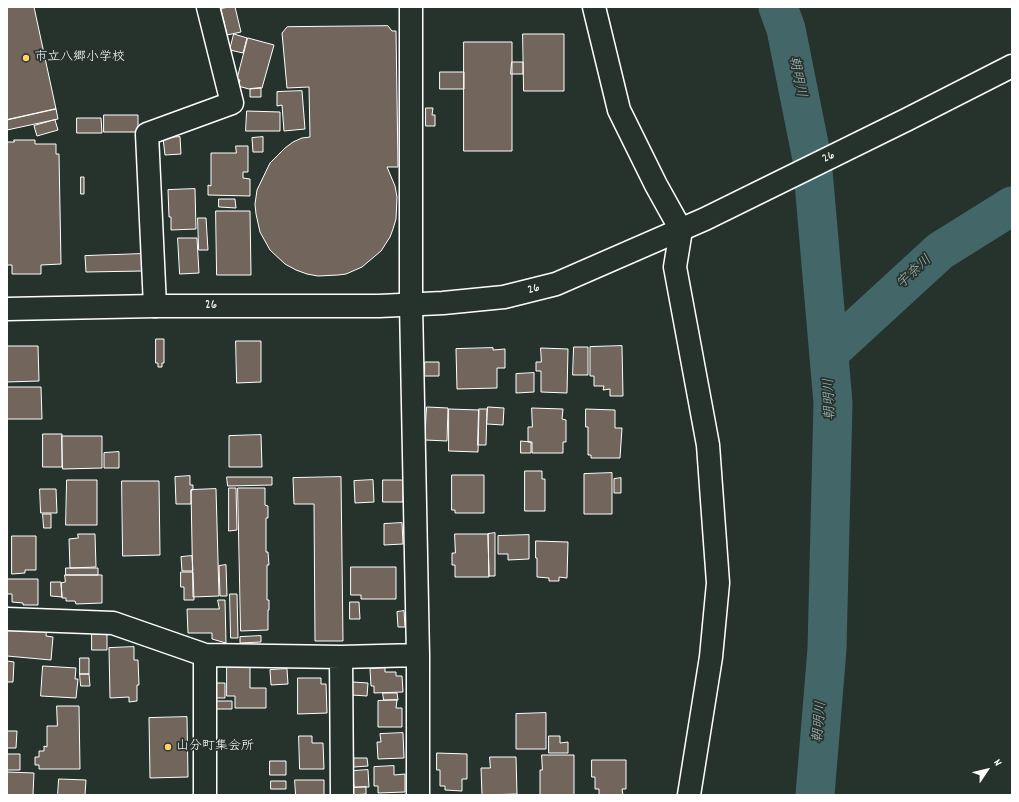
<!DOCTYPE html>
<html>
<head>
<meta charset="utf-8">
<style>
  body { margin:0 }
  #map { position:relative; width:1019px; height:802px; overflow:hidden; background:#26332d; font-family:Dekko,sans-serif }
  canvas { display:block }
  .frame { position:absolute; inset:0; border:8px solid #fff; pointer-events:none }
  .north { position:absolute; left:967px; top:750px; width:40px; height:40px; -webkit-text-stroke:3px #26332d; paint-order:stroke; rotate:55deg; font-size:11px; font-weight:700; line-height:16px; text-align:center; color:#fff }
  .north::after { content:''; display:block; margin:auto; width:14px; height:18px; background:#fff; clip-path:polygon(50% 0,100% 100%,50% 72%,0 100%) }
</style>
</head>
<body>
<div id="map">
<canvas width="1019" height="802"></canvas>
<div class="frame"></div>
<div class="north">N</div>
</div>
<script>
const c = document.querySelector('canvas').getContext('2d');
c.lineJoin = 'round';
function stroke(path, color, width, dash) {
  c.strokeStyle = color;
  c.lineWidth = width;
  c.lineCap = dash ? 'butt' : 'round';
  c.setLineDash(dash || []);
  c.stroke(path);
}
function fill(path, color) {
  c.fillStyle = color;
  c.fill(path, 'evenodd');
}
function write(font, color, halo, rows, align = 'center') {
  c.font = font + ' Dekko,"Klee One",sans-serif';
  c.lineWidth = 3.5;
  c.setLineDash([]);
  c.textBaseline = 'middle';
  c.strokeStyle = halo;
  c.fillStyle = color;
  for (const [text, x, y, turn = 0] of rows) {
    c.save();
    c.translate(x, y);
    c.rotate((+turn || 0) * Math.PI / 180);
    c.textAlign = isNaN(turn) ? turn : align;
    if (halo) c.strokeText(text, 0, 0);
    c.fillText(text, 0, 0);
    c.restore();
  }
}
stroke(new Path2D(`
  M778 7 786 29 812 159 833 403 827 649 815 795
  M829 353 940 251 1012 206`), '#436768', 39);
const building = new Path2D(`
  M7 7H34L56 109 7 120Z
  M229 7H235L241 32 227 35 221 9Z
  M388 26 392 31H396L398 167H387L395 186 397 197 396 219 393 229 390 237 381 251 362 267 346 274 338 275 318 276 307 274 296 270 285 264 270 250 260 232 256 214 255 204 257 190 270 163 285 148 293 142 302 138 310 137 309 87 287 88 282 33 287 27Z
  M234 34 247 38 243 53 230 50Z
  M523 34H564V91H524Z
  M248 38 274 45 262 88 249 89 238 86 240 80 237 79 240 67Z
  M464 42H512V151H464Z
  M512 62H523V74H511Z
  M440 72H464V89H440Z
  M261 88V97H250V89Z
  M302 91 305 129 284 131 282 105 277 106V92Z
  M426 108H433L432 115H435V126H426Z
  M56 109 58 119 7 130V120Z
  M247 111 280 112V131H246Z
  M104 115H138V132H104Z
  M77 118H101L102 133H77Z
  M55 120 58 130 37 136 34 126Z
  M180 137 181 154 165 155 163 138Z
  M263 137V152H253L252 138Z
  M14 140H35V144H56V154H59L61 264 41 265V274H12V265H7V142H14Z
  M236 146H248V172H243V178L250 179V196L208 195V185L211 186V153H236Z
  M81 177H84V194H81Z
  M195 189 196 229 171 230V217H169L168 190Z
  M219 199H235L236 208 219 207Z
  M216 211H250L251 275H217Z
  M198 218H206L208 250H199Z
  M178 238H197L199 273 180 274Z
  M142 254 143 271 86 272 85 256Z
  M156 339H164V363H162V367H158V363H156Z
  M236 341H261V382L237 383Z
  M7 346H38L39 381 7 382Z
  M622 346 623 396H610V389L603 390 604 386H594V376H590V347Z
  M574 347H588V375H573Z
  M493 348V350L505 349V368H497V388L457 389 456 349Z
  M541 348 568 349 567 393 541 392V371H536V362H541Z
  M425 362H439V376H425Z
  M534 373V392L516 393V374Z
  M7 387H41L42 419H7Z
  M427 407 448 408 447 441 425 440Z
  M488 407 504 408 503 425 487 424Z
  M532 408 563 409 562 419 566 420V442H563V453H532V442H528V427H532Z
  M449 409 479 410 478 452 449 451Z
  M479 409H487L486 445H478Z
  M586 409 615 410V428H622L620 458H591V455H588V427H586Z
  M43 434H62V467H43Z
  M261 435 262 467H229V436Z
  M62 436H102V468L63 469Z
  M521 441 531 442V453H521Z
  M119 452V468H104V453Z
  M525 471H542V479H545V511H525Z
  M612 473V514H584V474Z
  M452 475H484V513H455V510H452Z
  M190 476V485H193V490H191V504H176L175 477Z
  M227 477H272V485L228 486Z
  M341 477 343 641H315L314 504H294L293 478Z
  M621 478V493H614V479Z
  M67 480H97V525H66Z
  M373 480 374 502 355 503 354 481Z
  M383 480H403V502H383Z
  M122 481H159L160 555 123 556Z
  M229 488H236L237 530 229 531Z
  M238 488H265V505L268 506V518H266V552H268L269 565H267V600H269V610H268V630L241 631Z
  M40 489H56L57 513H41Z
  M216 489 219 596 193 597 191 490Z
  M43 514H51V528H44Z
  M402 523 403 544 384 545V524Z
  M495 533V576H489L488 534Z
  M78 534H95L96 567 70 568 69 539 78 538Z
  M455 534H488L489 577H455V565H452V553H455Z
  M529 535V559L508 560V554H498V536Z
  M12 536H36V570H25V573L12 574Z
  M536 541 568 542 567 578 559 577V581H549V578L537 577V558H536Z
  M192 556 193 571H182L181 557Z
  M226 565 227 596H220L219 566Z
  M351 567H396V599H361V595H351Z
  M66 568H98V575H66Z
  M181 572H193L194 600H184V587H181Z
  M65 575H102V603L76 604 75 601H66V598H62V597L61 583 65 582Z
  M7 579H38V605H23V603L12 602V594H7Z
  M51 582H61L62 597 51 596Z
  M230 594H237L238 638H231Z
  M218 600H225L226 643 212 639V633H188L187 609H219Z
  M350 602H359L360 619H350Z
  M404 611 405 627H398L397 612Z
  M7 624 47 627 46 636 53 637 51 660 7 656Z
  M92 634H107V650H92Z
  M261 636V642L240 643V637Z
  M134 647V660H138L139 685H137V701L129 702V697L110 698 109 648Z
  M80 658H89V674H80Z
  M7 661 14 662 13 682H7Z
  M43 666 76 668 75 679H78L76 698 41 696Z
  M227 666H250V688H266V708H235V696H227Z
  M385 668V672H396V676H402L403 692 374 693V686H371L370 669Z
  M287 669 288 684 271 685 270 670Z
  M80 674H89L90 686H81Z
  M298 678H321V684H326L327 713 298 714Z
  M353 682 368 683 367 696 352 695Z
  M216 683H225V698H216Z
  M383 693H397L398 700H384Z
  M397 700 396 708H402V727H378V701Z
  M216 701H232V709H216Z
  M57 706H79L80 769H39V765H35V757H39V751H44V746L47 747V726H57Z
  M546 713V749H516V714Z
  M187 717 188 777 150 778 149 718Z
  M7 731H17L16 748H7Z
  M403 733 404 758 378 759 377 742H381L380 734Z
  M299 736H312V743H323L324 769H300Z
  M549 736H560V743L568 742V753H549Z
  M437 753 467 754V779H462V791L445 790V786H440V770H437Z
  M7 754H20V770H7Z
  M542 755H574V795H540V770H542Z
  M490 757H516L517 794 482 795 481 768H490Z
  M354 758H367L368 766 354 767Z
  M592 760H626V789H622L623 795H599V789H595V777H592Z
  M270 761H286V775H270Z
  M394 766V775L405 774V792L378 793V786H374V767Z
  M368 770 369 787H354L353 771Z
  M7 772 34 773 33 794 35 795H7Z
  M59 779 86 780 85 795H58Z
  M295 780H324V795H296Z
  M271 781H286V789H271Z
  M366 787V794L353 795V788Z`);
fill(building, '#71655c');
stroke(building, '#fff', 1);
const street = new Path2D(`
  M411 7V304L418 655V795
  M594 7 619 110 656 185 681 230 675 267 708 445 718 583 711 657 689 795
  M155 306 147 134 232 103 208 7
  M7 619 113 623 205 655 341 657 418 655
  M341 657 342 795
  M205 795V655`);
const secondary = new Path2D(`
  M7 309 155 306H379L443 303 504 297 556 284 705 219 908 119 1012 66`);
stroke(street, '#fff', 25);
stroke(secondary, '#fff', 25);
stroke(street, '#26332d', 22);
stroke(secondary, '#26332d', 22);
for (const [x, y, r, color] of [
  [26,58,4,"#ffd166"],
  [168,747,4,"#ffd166"]
]) {
  const dot = new Path2D();
  dot.arc(x, y, r, 0, 2 * Math.PI);
  c.fillStyle = color;
  c.fill(dot);
  stroke(dot, '#26332d', 1.5);
}
write('13px', '#fff', '#26332d', [
  ["市立八郷小学校",34,58],
  ["山分町集会所",176,747]
], 'left');
write('13px', '#fff', '#26332d', [
  ["26",829,158,-26],
  ["26",534,290,-14],
  ["26",211,306]
]);
write('italic 14px', '#abb', '#26332d', [
  ["朝明川",796,77,79],
  ["宇奈川",915,273,-43],
  ["朝明川",831,399,-92],
  ["朝明川",821,722,-85]
]);
</script>
</body>
</html>
